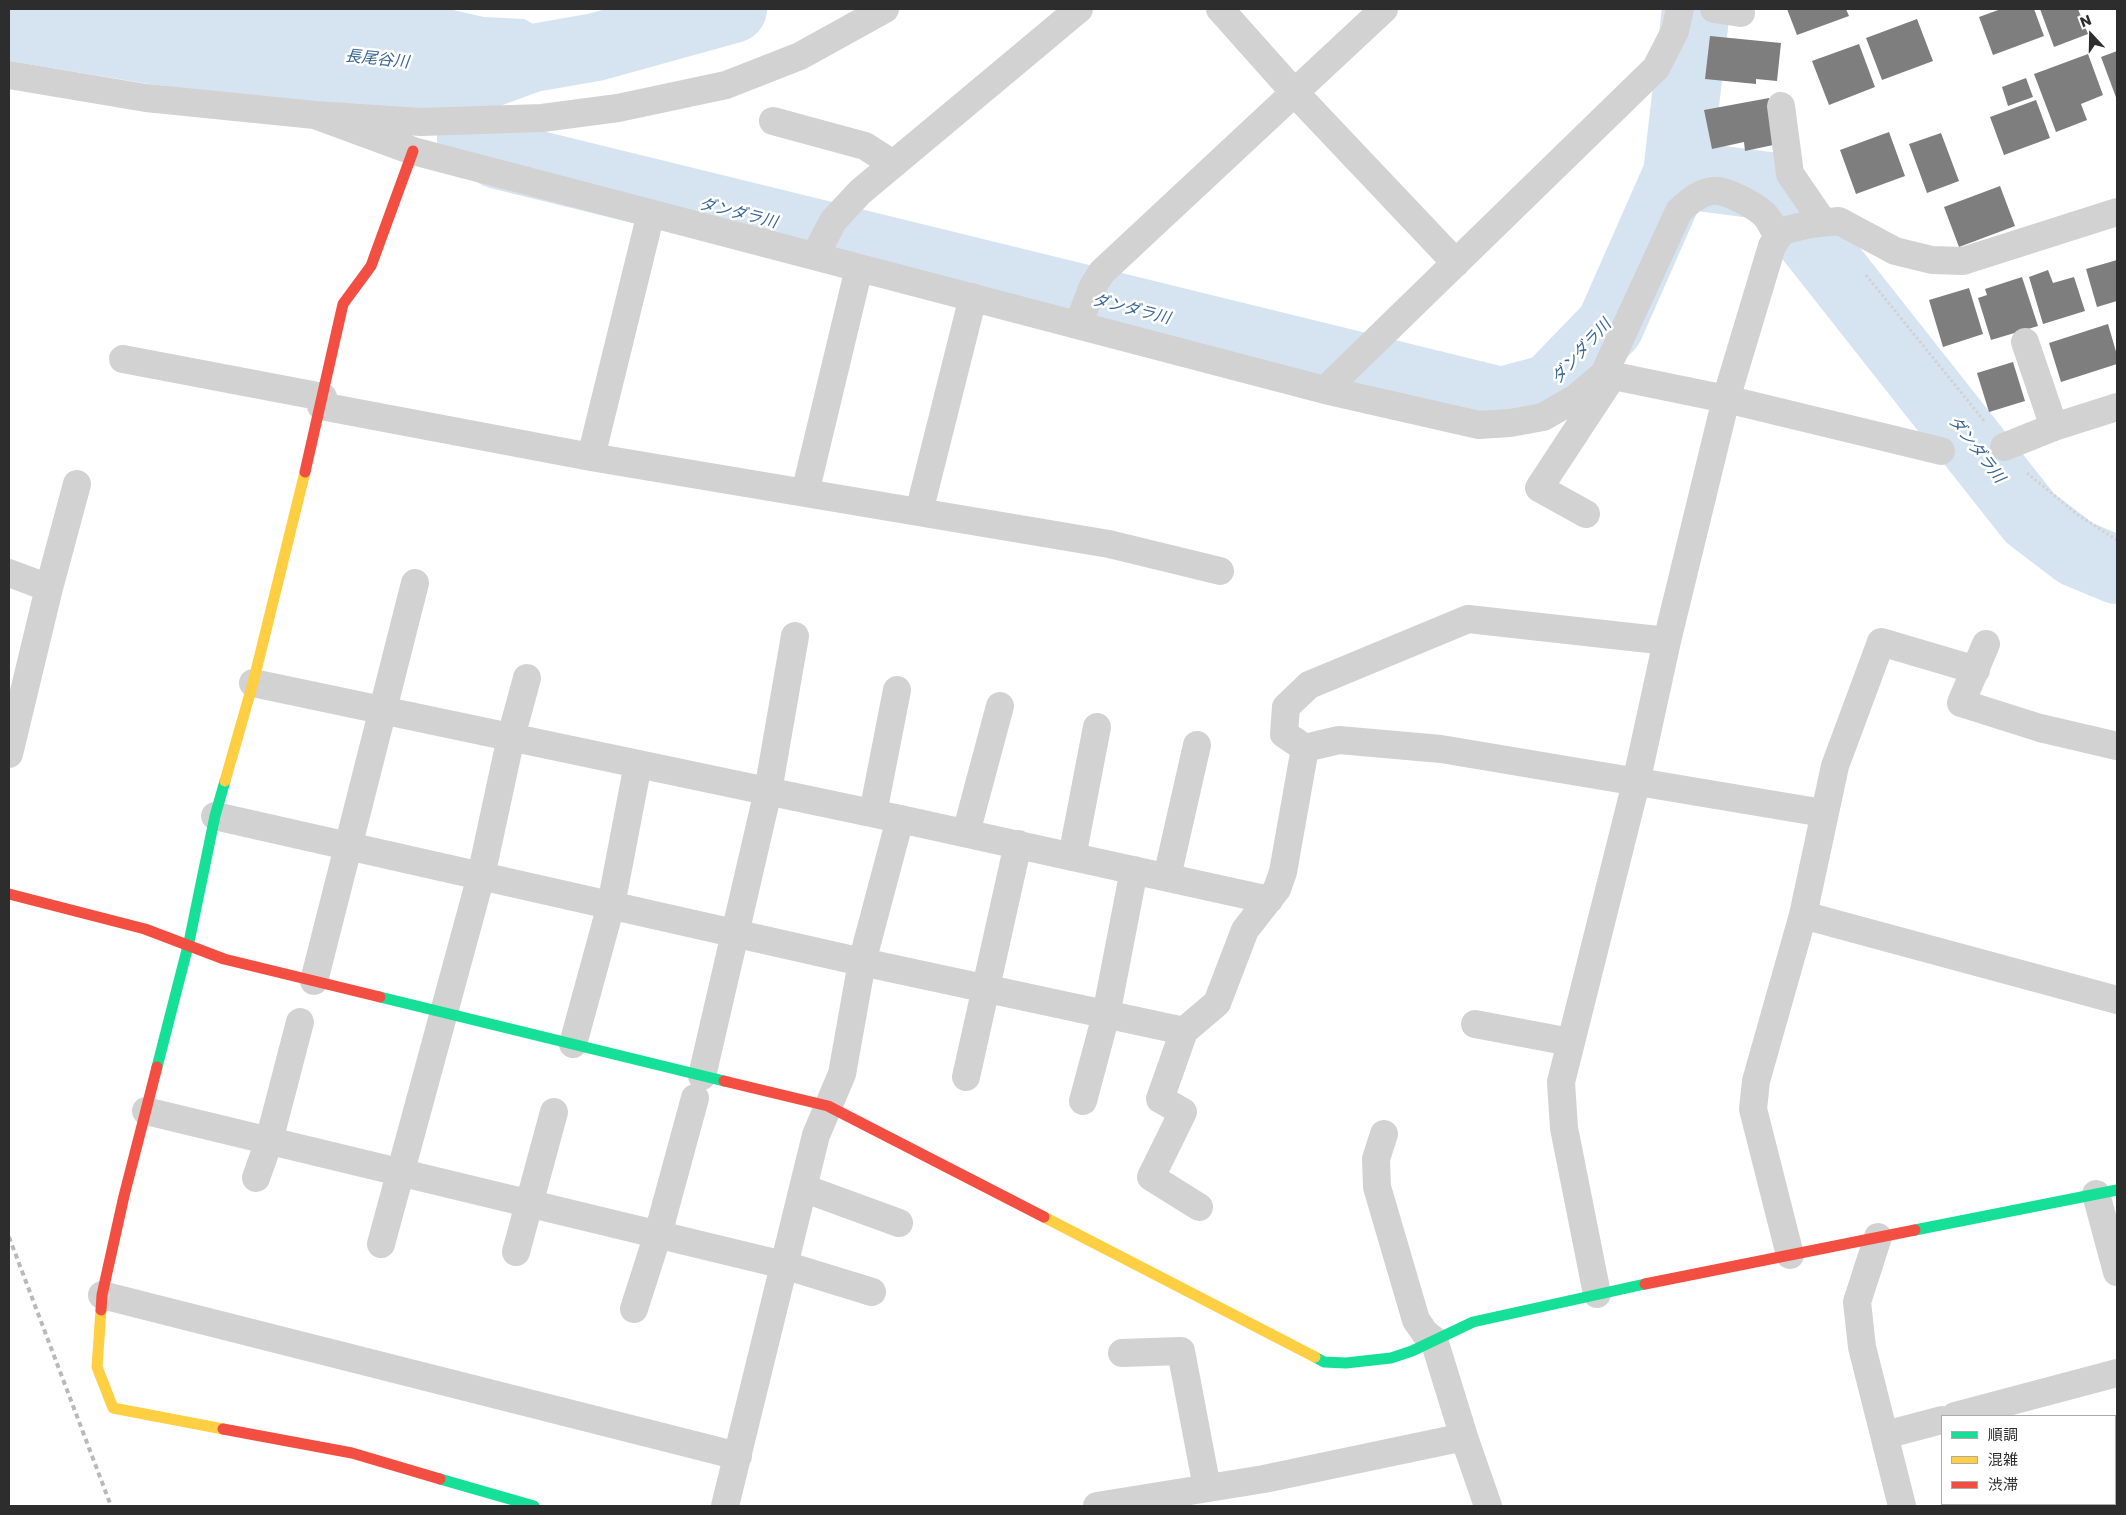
<!DOCTYPE html>
<html>
<head>
<meta charset="utf-8">
<style>
  body { margin:0 }
  #map { position:relative; width:2126px; height:1515px; overflow:hidden; background:#fff; font-family:Poppins,"Noto Sans JP",sans-serif }
  canvas { display:block }
  .frame { position:absolute; inset:0; border:10px solid #2d2d2d; pointer-events:none }
  .legend { position:absolute; left:1941px; top:1415px; width:175px; height:90px; box-sizing:border-box; background:#fff; border:1px solid #ababab; margin:0; padding:6px 9px; list-style:none; font-size:15px; color:#2d2d2d }
  .legend li { display:flex; align-items:center; gap:10px; height:25px }
  .legend b { width:25px; border:1px solid #ababab }
  .north { position:absolute; left:2066px; top:10px; width:50px; height:50px; -webkit-text-stroke:4px #fff; paint-order:stroke; rotate:339deg; font-size:14px; font-weight:700; line-height:20px; text-align:center; color:#2d2d2d }
  .north::after { content:''; display:block; margin:auto; width:18px; height:22px; background:#2d2d2d; clip-path:polygon(50% 0,100% 100%,50% 72%,0 100%) }
</style>
</head>
<body>
<div id="map">
<canvas width="2126" height="1515"></canvas>
<div class="frame"></div>
<ul class="legend">
<li><b style="height:6px;background:#16e098"></b>順調</li>
<li><b style="height:6px;background:#ffcf43"></b>混雑</li>
<li><b style="height:6px;background:#f24e42"></b>渋滞</li>
</ul>
<div class="north">N</div>
</div>
<script>
const c = document.querySelector('canvas').getContext('2d');
c.lineJoin = 'round';
function fill(path, color) {
  c.fillStyle = color;
  c.fill(path, 'evenodd');
}
function stroke(path, color, width, dash) {
  c.strokeStyle = color;
  c.lineWidth = width;
  c.lineCap = dash ? 'butt' : 'round';
  c.setLineDash(dash || []);
  c.stroke(path);
}
function write(font, color, halo, rows, align = 'center') {
  c.font = font + ' Poppins,"Noto Sans JP",sans-serif';
  c.lineWidth = 5;
  c.setLineDash([]);
  c.textBaseline = 'middle';
  c.strokeStyle = halo;
  c.fillStyle = color;
  for (const [text, x, y, turn = 0] of rows) {
    c.save();
    c.translate(x, y);
    c.rotate((+turn || 0) * Math.PI / 180);
    c.textAlign = isNaN(turn) ? turn : align;
    if (halo) c.strokeText(text, 0, 0);
    c.fillText(text, 0, 0);
    c.restore();
  }
}
fill(new Path2D(`
  M9 9H449L484 17 524 19 552 34 576 40 615 35 636 44 625 60 481 113 308 103 149 84 9 61Z`), '#d6e4f2');
stroke(new Path2D(`
  M533 58 596 47 733 9
  M471 139 498 155 1501 401 1550 388 1610 326 1677 174 1768 186 2030 518 2076 553 2117 570
  M1677 174 1696 9`), '#d6e4f2', 68);
fill(new Path2D(`
  M1787 9H1846L1849 16 1797 35Z
  M2001 9H2034L2044 36 1993 55 1979 17Z
  M2040 9H2078L2088 34 2054 47Z
  M1917 19 1933 61 1882 80 1866 38Z
  M1710 36 1781 43 1777 81 1756 79V84L1705 79Z
  M1859 44 1875 87 1829 105 1812 61Z
  M2117 51V100L2101 57Z
  M2088 54 2103 95 2081 104 2087 120 2056 132 2034 74Z
  M2026 78 2033 97 2008 106 2002 87Z
  M1769 98 1778 144 1745 151 1744 142 1712 149 1704 110Z
  M2036 100 2050 138 2004 155 1990 117Z
  M1889 132 1905 176 1856 194 1840 150Z
  M1941 133 1959 181 1927 193 1909 144Z
  M2000 186 2015 226 1959 247 1944 207Z
  M2117 260V301L2097 307 2086 269Z
  M2048 270 2053 283 2074 277 2085 311 2043 324 2029 277Z
  M2022 277 2038 326 1991 340 1978 298 1987 295 1985 289Z
  M1969 288 1983 334 1943 347 1929 300Z
  M2108 324 2117 355V364L2061 382 2049 343Z
  M2013 362 2025 401 1989 412 1977 373Z`), '#7e7e7e');
stroke(new Path2D(`
  M1866 275 1985 422
  M2027 473 2078 515 2117 540`), '#d2d2d2', 3, [2.5, 2.5]);
stroke(new Path2D(`
  M1220 9 1294 92 1456 263
  M1714 9 1741 13
  M9 75 146 98 315 115 421 122 542 118 618 108 726 85 800 56 885 9
  M1781 106 1790 174 1823 222
  M315 115 413 151 1325 390 1479 425 1510 423 1543 417 1576 398 1604 374 1726 399 1941 451
  M773 121 865 146 893 164
  M815 256 833 221 860 192 1079 9
  M1078 325 1093 286 1102 272 1384 9
  M2025 342 2054 427
  M123 359 323 397
  M1604 374 1679 211C1689 202 1698 193 1712 191 1725 189 1754 205 1764 214 1770 220 1774 230 1778 237
  M1325 390 1656 68 1675 31 1680 9
  M321 406 591 457 1109 544 1220 571
  M2004 447 2054 427 2117 407
  M591 457 651 213
  M805 493 859 268
  M919 512 973 297
  M1586 514 1539 488 1608 383
  M9 573 49 588
  M1667 641 1468 619 1309 685 1286 707 1284 734 1305 748 1339 740 1441 749 1823 813
  M1986 644 1961 703 2040 728 2117 746
  M253 683 900 819 1269 900
  M9 754 49 588 77 484
  M873 813 897 690
  M215 816 862 962 1184 1031
  M966 833 1000 706
  M1072 857 1097 727
  M1167 877 1197 745
  M1803 915 2117 1000
  M314 981 415 583
  M1475 1024 1570 1042
  M573 1044 611 905 638 764
  M702 1076 768 791 795 636
  M966 1077 1018 844
  M1083 1101 1106 1015 1134 870
  M146 1111 784 1265 872 1292
  M1384 1134 1376 1159 1377 1187 1416 1320 1425 1333 1434 1340 1464 1437 1488 1506
  M256 1178 269 1141 300 1022
  M803 1188 899 1223
  M2096 1194 2117 1272
  M1199 1207 1151 1177 1183 1112 1160 1099 1184 1031 1217 1003 1245 930 1277 889 1283 872 1305 748
  M1878 1237 1857 1302 1862 1347 1902 1506
  M381 1244 481 876 511 737 527 678
  M516 1252 554 1112
  M1790 1255 1753 1109 1756 1081 1803 915 1835 766 1881 642 1976 670
  M1597 1294 1564 1128 1561 1082 1636 783 1667 641 1726 399 1772 246 1782 231 1811 224 1839 221 1895 251 1932 260 1963 261 2117 212
  M102 1295 738 1456
  M634 1309 658 1234 695 1098
  M1122 1353 1181 1351 1207 1488
  M1955 1416 2117 1373
  M1885 1435 1942 1420
  M725 1506 816 1135 842 1074 862 962 900 819
  M1097 1506 1264 1479 1464 1437`), '#d2d2d2', 28);
stroke(new Path2D(`
  M380 997 724 1081
  M157 1067 189 942 215 816 225 781
  M1915 1230 2117 1190
  M1315 1357 1324 1362 1346 1363 1391 1358 1412 1351 1473 1322 1645 1284
  M440 1479 534 1506`), '#16e098', 11);
stroke(new Path2D(`
  M225 781 253 683 305 472
  M1044 1217 1315 1357
  M101 1310 97 1367 113 1408 223 1429`), '#ffcf43', 11);
stroke(new Path2D(`
  M305 472 343 304 371 266 413 151
  M9 894 145 929 224 959 380 997
  M724 1081 828 1106 1044 1217
  M1645 1284 1915 1230
  M101 1310 102 1295 124 1196 157 1067
  M223 1429 352 1453 440 1479`), '#f24e42', 11);
stroke(new Path2D(`
  M9 1237 111 1506`), '#b9b9b9', 4, [5, 4]);
write('italic 16px', '#376594', '#fff', [
  ["長尾谷川",377,60,6],
  ["ダンダラ川",738,214,14],
  ["ダンダラ川",1131,310,14],
  ["ダンダラ川",1582,352,-48],
  ["ダンダラ川",1976,450,52]
]);
</script>
</body>
</html>
